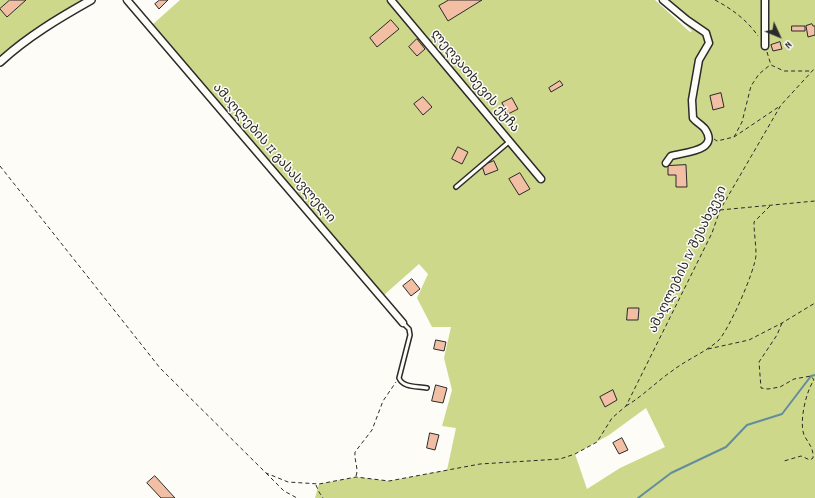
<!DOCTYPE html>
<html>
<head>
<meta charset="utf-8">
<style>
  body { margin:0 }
  #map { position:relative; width:815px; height:498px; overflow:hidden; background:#fdfcf7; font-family:Dekko,sans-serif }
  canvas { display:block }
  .north { position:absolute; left:759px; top:16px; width:40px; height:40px; -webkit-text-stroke:3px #fdfcf7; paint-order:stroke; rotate:134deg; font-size:11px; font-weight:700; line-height:16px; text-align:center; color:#2b2b2b }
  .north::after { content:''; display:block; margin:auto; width:14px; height:18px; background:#2b2b2b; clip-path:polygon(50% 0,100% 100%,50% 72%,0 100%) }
</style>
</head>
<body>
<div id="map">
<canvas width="815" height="498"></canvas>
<div class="north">N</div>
</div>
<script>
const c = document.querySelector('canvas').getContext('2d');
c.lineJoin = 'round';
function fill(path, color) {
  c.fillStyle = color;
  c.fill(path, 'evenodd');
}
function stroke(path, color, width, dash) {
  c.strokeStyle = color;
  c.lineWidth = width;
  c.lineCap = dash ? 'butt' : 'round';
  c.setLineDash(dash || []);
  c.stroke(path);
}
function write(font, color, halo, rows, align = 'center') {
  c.font = font + ' Dekko,"Noto Sans Georgian",sans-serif';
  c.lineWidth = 3;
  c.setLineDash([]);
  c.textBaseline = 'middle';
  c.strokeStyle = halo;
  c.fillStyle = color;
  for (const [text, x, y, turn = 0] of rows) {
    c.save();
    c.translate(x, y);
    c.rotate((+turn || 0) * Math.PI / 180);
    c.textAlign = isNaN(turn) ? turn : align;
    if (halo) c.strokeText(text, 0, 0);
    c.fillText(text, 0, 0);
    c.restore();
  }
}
fill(new Path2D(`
  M0 0H81L40 25 0 58Z
  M180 0H655L690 32 692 31 659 0H815V498H315L319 484 356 477 389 481 447 470 456 428 442 426 452 390 444 358 451 327H432L417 298 428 274 419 264 384 295 152 25ZM646 408 665 447 620 468 587 489 575 454 609 435Z`), '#cdd88b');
stroke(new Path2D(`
  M638 498 671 473 726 447 747 425 782 414 811 376 815 375`), '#638d9e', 2);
const building = new Path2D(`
  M10 0H26L7 17 0 9Z
  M160 0H168L159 9 155 4Z
  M449 0H482L448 21 439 6Z
  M391 20 399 29 377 47 370 38Z
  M812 24 813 26H815V35L808 37 806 26Z
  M792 26H805V31H792Z
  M417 39 425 49 417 56 409 47Z
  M780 42 782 49 773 51 771 45Z
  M560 81 563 85 551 92 549 88Z
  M721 93 724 107 713 110 710 96Z
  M423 97 432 107 423 115 414 104Z
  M512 98 518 109 508 114 502 103Z
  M458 147 468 152 462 164 452 159Z
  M494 161 498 170 485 175 482 166Z
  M686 165 687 187H676V175H668V166Z
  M520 173 530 189 519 195 509 179Z
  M412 279 420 289 411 296 403 286Z
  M628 308H639L638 320H627Z
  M436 340 446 342 444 351 434 349Z
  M436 385 447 388 443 403 432 401Z
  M613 390 617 400 605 407 600 397Z
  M430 433 439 435 435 450 427 448Z
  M622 438 628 450 619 454 613 443Z
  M155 476 175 498H161L147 483Z`);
fill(building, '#f2bea4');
stroke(building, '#2b2b2b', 1);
const service = new Path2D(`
  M456 187 510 141
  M403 323 409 329 410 335 399 378C403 388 417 386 427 388`);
const minor = new Path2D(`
  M127 0 403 323
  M391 0 541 179
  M663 0 687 20 706 33 709 43 699 60 692 100 693 118C696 122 702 125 705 129 720 151 684 152 671 156L666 163
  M765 46V0`);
const tertiary = new Path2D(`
  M0 62C27 37 59 18 91 0`);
stroke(service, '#2b2b2b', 6);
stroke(minor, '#2b2b2b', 9);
stroke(tertiary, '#2b2b2b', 10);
stroke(new Path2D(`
  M715 0C732 9 747 20 758 36
  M767 52 771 65 784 71H811
  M734 137 742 122 751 86 759 74 770 65
  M714 139 717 141 734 137 780 106
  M0 166 160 368 266 473 288 482 319 484 356 477 389 481 480 464 560 459 575 454 597 442 612 418 626 406 712 233 720 210 781 105 815 68
  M720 210 815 201
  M782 323 777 335 759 362 761 388 768 389 780 387 794 379 811 376 814 380C806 391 799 422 804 435 808 443 814 448 813 458L810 460 801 456 784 461
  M708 349 749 340 782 323 815 303
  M626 406C643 396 656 382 672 371 686 360 704 353 718 341 729 330 755 271 756 255 756 244 754 233 754 222L772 204
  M266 473 284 491 297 498
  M356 476C359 468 354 461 355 452L372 430 383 401 396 382
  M316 485 319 492 323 498`), '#2b2b2b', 1, [4, 3]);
stroke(service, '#fdfcf7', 3);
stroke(minor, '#fdfcf7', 6);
stroke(tertiary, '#fdfcf7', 7);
write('13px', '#2b2b2b', '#fdfcf7', [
  ["ლეღვათხევის ქუჩა",474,82,50],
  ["ამაღლების II გასასვლელი",273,154,49],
  ["ამაღლების IV შესახვევი",689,260,-64]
]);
</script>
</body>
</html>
